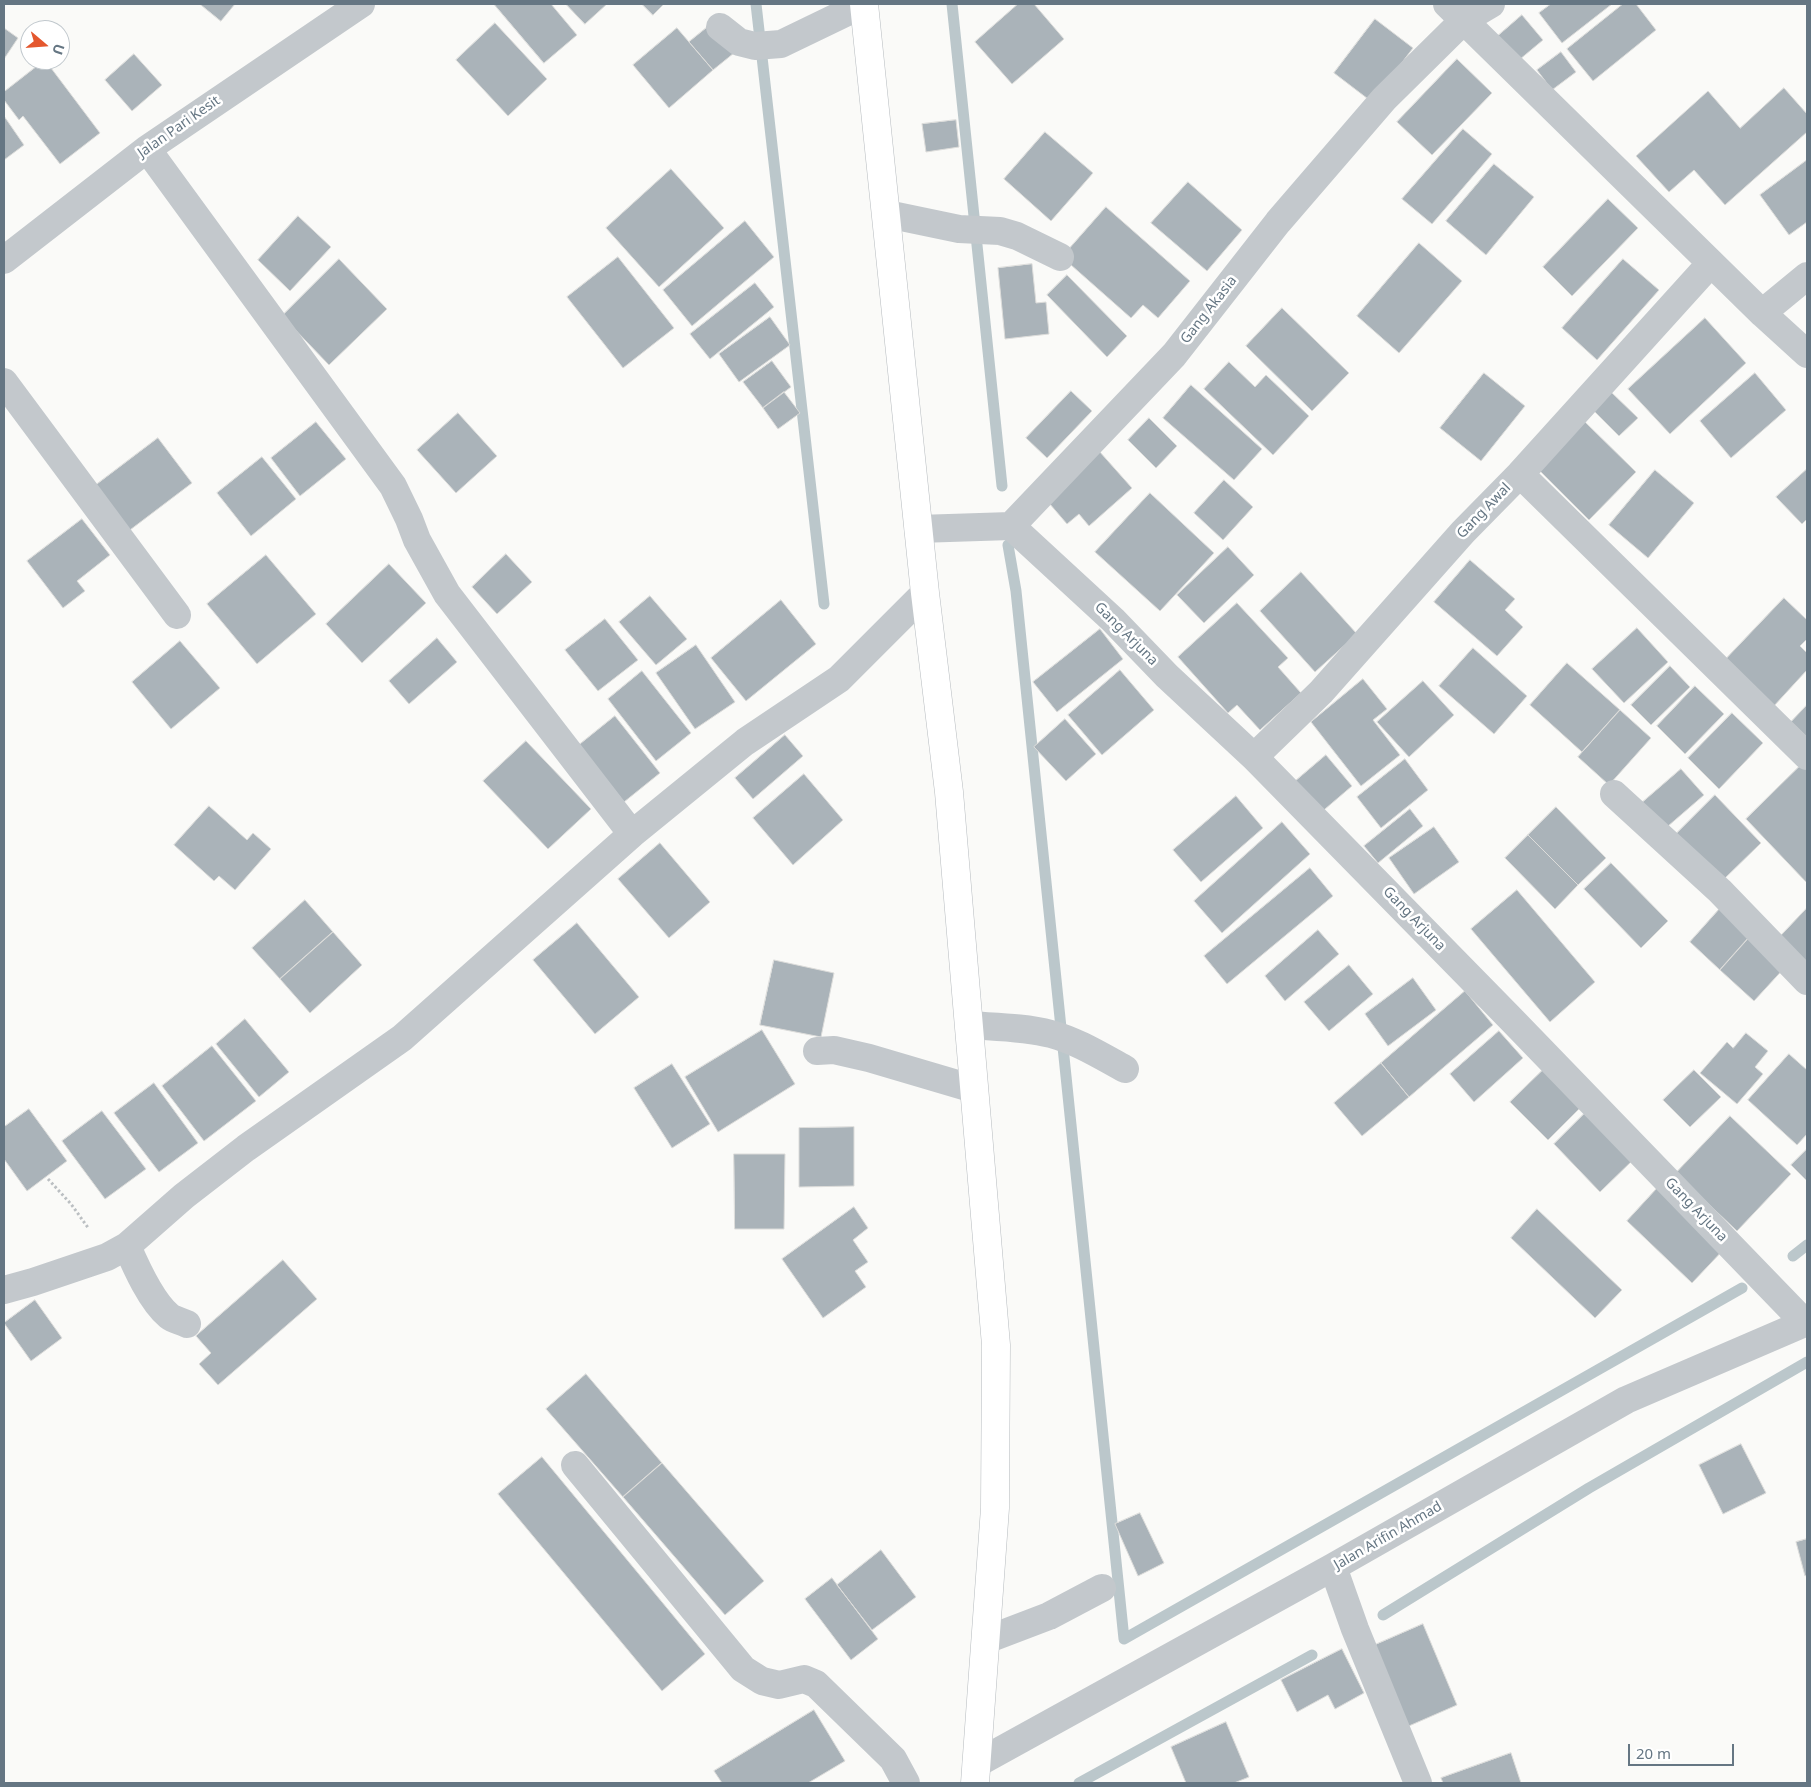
<!DOCTYPE html>
<html>
<head>
<meta charset="utf-8">
<style>
  body { margin:0 }
  #map { position:relative; width:1811px; height:1787px; overflow:hidden; background:#fafaf8; font-family:"Noto Sans",sans-serif }
  canvas { display:block }
  .frame { position:absolute; inset:0; border:5px solid #657683; pointer-events:none }
  .north { position:absolute; left:20px; top:20px; width:50px; height:50px; box-sizing:border-box; background:#fff; border:1px solid #c1c8cd; border-radius:50%; rotate:108deg; font-size:14px; font-weight:700; line-height:20px; text-align:center; color:#657683 }
  .north::after { content:''; display:block; margin:auto; width:18px; height:22px; background:#e4572e; clip-path:polygon(50% 0,100% 100%,50% 72%,0 100%) }
  .scale { position:absolute; left:1628px; top:1744px; width:106px; height:22px; box-sizing:border-box; border:2px solid #657683; border-top:0; padding-left:6px; font-size:15px; line-height:18px; white-space:nowrap; color:#657683; -webkit-text-stroke:4px #fff; paint-order:stroke }
</style>
</head>
<body>
<div id="map">
<canvas width="1811" height="1787"></canvas>
<div class="frame"></div>
<div class="north">U</div>
<div class="scale">20 m</div>
</div>
<script>
const c = document.querySelector('canvas').getContext('2d');
c.lineJoin = 'round';
function stroke(path, color, width, dash) {
  c.strokeStyle = color;
  c.lineWidth = width;
  c.lineCap = dash ? 'butt' : 'round';
  c.setLineDash(dash || []);
  c.stroke(path);
}
function fill(path, color) {
  c.fillStyle = color;
  c.fill(path, 'evenodd');
}
function write(font, color, halo, rows, align = 'center') {
  c.font = font + ' "Noto Sans",sans-serif';
  c.lineWidth = 5;
  c.setLineDash([]);
  c.textBaseline = 'middle';
  c.strokeStyle = halo;
  c.fillStyle = color;
  for (const [text, x, y, turn = 0] of rows) {
    c.save();
    c.translate(x, y);
    c.rotate((+turn || 0) * Math.PI / 180);
    c.textAlign = isNaN(turn) ? turn : align;
    if (halo) c.strokeText(text, 0, 0);
    c.fillText(text, 0, 0);
    c.restore();
  }
}
stroke(new Path2D(`
  M756 4 824 604
  M952 4 1002 486
  M1008 545 1016 591 1124 1639 1742 1288
  M1793 1256 1807 1245
  M1383 1615 1589 1488 1807 1362
  M1079 1783 1312 1655`), '#bbc7cb', 11);
const building = new Path2D(`
  M200 4H235L221 21Z
  M494 4H551L577 35 544 63Z
  M566 4H607L585 24Z
  M642 4H664L653 15Z
  M1018 4H1034L1064 39 1012 84 975 42Z
  M1551 4H1612L1562 43 1539 13Z
  M1623 4H1636L1656 30 1593 81 1567 49Z
  M1522 15 1543 40 1513 65 1492 41Z
  M1375 19 1413 48 1372 102 1334 73Z
  M495 23 547 79 508 116 456 60Z
  M710 25 734 53 713 70 689 42Z
  M4 28 18 38 4 59Z
  M677 28 713 70 669 108 633 65Z
  M1561 52 1576 72 1552 90 1537 70Z
  M134 54 162 85 132 111 105 80Z
  M1457 59 1492 93 1432 155 1397 122Z
  M45 60 100 133 60 164 23 116 19 120 4 100V92Z
  M1784 88 1807 114V132L1725 205 1694 170 1669 192 1636 156 1708 91 1740 128Z
  M4 116 24 145 4 160Z
  M956 120 959 147 926 152 922 124Z
  M1463 129 1492 154 1432 224 1402 199Z
  M1045 132 1093 173 1051 221 1004 179Z
  M1807 160V222L1789 235 1760 195Z
  M1494 164 1534 197 1486 255 1446 221Z
  M671 169 724 228 659 287 606 228Z
  M1188 182 1242 230 1207 271 1151 223Z
  M1608 199 1638 228 1572 296 1543 267Z
  M1106 207 1190 281 1158 318 1143 305 1131 318 1062 257Z
  M298 216 331 247 290 291 258 260Z
  M745 221 774 257 692 326 663 290Z
  M1419 243 1462 281 1399 353 1357 316Z
  M618 257 674 328 623 368 567 297Z
  M339 259 387 309 329 365 282 316Z
  M1623 259 1659 290 1597 360 1562 328Z
  M1032 264 1036 303 1046 302 1049 334 1005 339 998 268Z
  M1067 275 1127 336 1107 357 1047 295Z
  M755 283 774 307 710 359 690 334Z
  M1282 308 1349 373 1312 411 1246 346Z
  M770 317 790 345 739 382 719 354Z
  M1705 318 1746 363 1670 434 1628 389Z
  M772 361 791 387 763 408 743 382Z
  M1229 362 1255 387 1266 375 1309 416 1273 455 1204 389Z
  M1484 373 1525 406 1481 461 1440 428Z
  M1755 373 1786 410 1731 458 1700 421Z
  M1191 385 1262 449 1234 480 1163 418Z
  M1609 390 1638 418 1619 436 1592 409Z
  M1071 391 1092 411 1047 458 1026 438Z
  M784 392 800 413 778 429 763 408Z
  M458 413 497 456 456 493 417 450Z
  M1149 418 1177 446 1156 468 1128 440Z
  M1582 419 1636 472 1589 520 1536 467Z
  M316 422 346 459 300 496 271 458Z
  M158 438 192 483 126 533 92 488Z
  M1099 451 1132 488 1089 526 1079 514 1067 524 1049 503Z
  M262 457 296 499 251 536 217 493Z
  M1807 469V519L1802 524 1776 497Z
  M1655 470 1694 503 1648 558 1609 525Z
  M1224 480 1253 507 1223 540 1194 513Z
  M1150 493 1214 553 1160 611 1095 552Z
  M82 519 110 555 77 581 85 591 63 608 27 561Z
  M1228 547 1254 575 1204 623 1177 595Z
  M506 554 532 582 497 614 472 587Z
  M266 555 316 614 257 664 207 604Z
  M1470 560 1515 599 1505 610 1523 627 1497 656 1434 602Z
  M389 564 426 603 362 663 326 624Z
  M1301 572 1357 634 1315 672 1260 611Z
  M650 596 687 639 656 665 619 622Z
  M1784 598 1807 620V639L1800 646 1807 653V670L1773 707 1725 660Z
  M781 600 816 644 746 701 711 658Z
  M1237 603 1288 658 1278 667 1301 693 1260 730 1237 705 1228 713 1178 657Z
  M605 619 638 660 598 691 565 650Z
  M1637 628 1668 662 1624 703 1592 669Z
  M1100 629 1123 659 1057 712 1033 682Z
  M437 638 457 662 409 704 389 681Z
  M180 641 220 688 171 729 132 682Z
  M696 645 735 702 695 729 656 673Z
  M1473 648 1527 696 1494 734 1439 686Z
  M1567 663 1620 710 1582 752 1530 705Z
  M1670 666 1690 687 1651 725 1631 705Z
  M1120 670 1154 710 1102 755 1068 715Z
  M642 671 691 733 656 761 608 699Z
  M1363 679 1387 709 1373 720 1400 755 1361 786 1311 722Z
  M1423 681 1454 715 1409 757 1377 722Z
  M1695 686 1724 714 1685 754 1657 726Z
  M1807 705V737L1791 722Z
  M1620 710 1651 738 1609 785 1578 757Z
  M1732 713 1763 743 1719 789 1688 758Z
  M615 716 660 773 624 802 579 745Z
  M1065 719 1096 754 1066 781 1034 747Z
  M785 735 803 756 753 799 735 778Z
  M526 741 591 809 548 849 483 781Z
  M1326 755 1352 786 1318 815 1292 784Z
  M1405 759 1428 790 1381 828 1357 797Z
  M1806 760 1807 762V883L1746 819Z
  M1681 769 1704 795 1660 833 1637 807Z
  M804 774 843 820 793 865 753 818Z
  M1715 795 1761 843 1721 882 1675 835Z
  M1236 796 1263 828 1201 882 1173 850Z
  M209 806 247 840 253 833 271 849 235 890 219 876 214 881 174 845Z
  M1556 807 1606 858 1578 885 1528 835Z
  M1410 809 1423 826 1378 863 1364 846Z
  M1282 822 1310 854 1222 933 1194 901Z
  M1434 827 1459 862 1414 894 1389 858Z
  M1528 835 1578 885 1555 909 1505 858Z
  M660 843 710 902 669 938 618 879Z
  M1611 863 1668 921 1641 948 1584 889Z
  M1310 868 1333 896 1227 984 1204 956Z
  M1517 890 1595 982 1550 1022 1471 929Z
  M305 900 333 932 280 979 252 948Z
  M1723 905 1753 933 1720 970 1690 942Z
  M1807 908V978L1773 944Z
  M577 923 639 997 595 1034 533 960Z
  M1318 930 1339 954 1285 1001 1265 976Z
  M333 932 362 965 310 1013 280 979Z
  M1753 933 1788 964 1754 1001 1720 970Z
  M774 960 834 973 821 1037 760 1025Z
  M1349 965 1373 994 1329 1031 1304 1002Z
  M1413 978 1436 1010 1388 1046 1365 1014Z
  M1465 991 1493 1025 1409 1097 1381 1063Z
  M245 1019 289 1072 259 1097 216 1044Z
  M762 1030 795 1084 718 1132 685 1077Z
  M1499 1031 1523 1058 1474 1102 1450 1074Z
  M1746 1033 1768 1051 1755 1067 1763 1074 1737 1104 1700 1073 1727 1042 1733 1048Z
  M212 1046 256 1101 204 1141 162 1086Z
  M1789 1054 1807 1070V1134L1797 1145 1748 1100Z
  M1381 1063 1409 1097 1362 1136 1334 1103Z
  M672 1064 710 1124 672 1148 634 1088Z
  M1545 1068 1582 1106 1548 1140 1510 1102Z
  M1694 1070 1721 1097 1690 1127 1663 1100Z
  M154 1083 198 1143 159 1172 114 1113Z
  M29 1109 67 1161 27 1191 4 1159V1127Z
  M1589 1109 1635 1158 1600 1192 1554 1144Z
  M102 1111 146 1169 105 1199 62 1141Z
  M1730 1116 1791 1174 1737 1231 1676 1173Z
  M854 1127V1186L799 1187V1128Z
  M1807 1149V1181L1791 1165Z
  M734 1154H785L784 1229H735Z
  M1661 1184 1727 1246 1692 1283 1627 1221Z
  M854 1207 868 1228 853 1240 868 1262 855 1271 866 1287 823 1318 782 1259Z
  M1537 1209 1622 1290 1595 1318 1511 1238Z
  M283 1260 317 1299 218 1385 199 1364 211 1353 196 1336Z
  M35 1300 62 1338 31 1361 4 1323Z
  M586 1374 662 1463 623 1497 546 1409Z
  M1741 1444 1766 1493 1723 1514 1699 1465Z
  M542 1457 705 1654 662 1691 498 1494Z
  M662 1463 764 1581 725 1615 623 1497Z
  M1140 1513 1164 1563 1138 1576 1115 1524Z
  M1807 1539V1575L1805 1576 1796 1542Z
  M881 1550 916 1597 872 1630 837 1585Z
  M832 1578 878 1639 851 1660 805 1599Z
  M1423 1624 1457 1705 1402 1729 1368 1648Z
  M1342 1649 1364 1693 1335 1709 1328 1695 1297 1712 1281 1680Z
  M814 1710 845 1761 808 1783H722L714 1771Z
  M1226 1722 1249 1777 1234 1783H1186L1171 1747Z
  M1511 1753 1521 1783H1443L1441 1778Z`);
fill(building, '#aab3b9');
stroke(building, '#dcdcda', 1);
const major = new Path2D(`
  M864 4 925 593 949 792 996 1345 995 1508 975 1783`);
stroke(major, '#b5babe', 29);
stroke(new Path2D(`
  M48 1179 71 1204 89 1229`), '#bbbfc2', 3, [2.5, 2.5]);
stroke(new Path2D(`
  M1447 4 1762 313 1807 354
  M720 27 739 42 755 46 781 44 864 4
  M147 149 393 486 409 519 417 540 447 594 632 834
  M887 214 959 229 1000 231 1017 236 1060 257
  M4 260 147 149 361 4
  M1762 313 1807 276
  M4 382 177 615
  M1520 474 1807 756
  M1011 526 1113 620 1167 676 1254 757 1511 1019 1805 1323
  M918 529 1011 526 1174 355 1278 222 1384 99 1464 20 1491 4
  M1254 757 1321 692 1463 532 1520 474 1711 263
  M1614 794 1720 891 1807 981
  M969 1025C996 1027 1024 1027 1051 1034 1077 1041 1101 1056 1125 1069
  M817 1051 834 1050 869 1058 974 1089
  M127 1246C136 1267 151 1301 169 1316 174 1320 181 1321 187 1324
  M4 1290 33 1282 107 1257 127 1246 184 1196 246 1148 402 1038 632 834 745 742 839 679 925 593
  M575 1465 743 1669 762 1681 779 1685 804 1679 816 1684 893 1759 906 1783
  M1333 1567 1355 1629 1418 1783
  M986 1640 1049 1616 1102 1588
  M976 1764 1333 1567 1626 1400 1807 1322`), '#c3c8cc', 28);
stroke(major, '#fff', 28);
write('14px', '#657683', '#fff', [
  ["Jalan Pari Kesit",179,127,-35],
  ["Gang Akasia",1209,310,-52],
  ["Gang Awal",1484,511,-46],
  ["Gang Arjuna",1126,634,45],
  ["Gang Arjuna",1414,919,46],
  ["Gang Arjuna",1696,1210,46],
  ["Jalan Arifin Ahmad",1388,1536,-30]
]);
</script>
</body>
</html>
